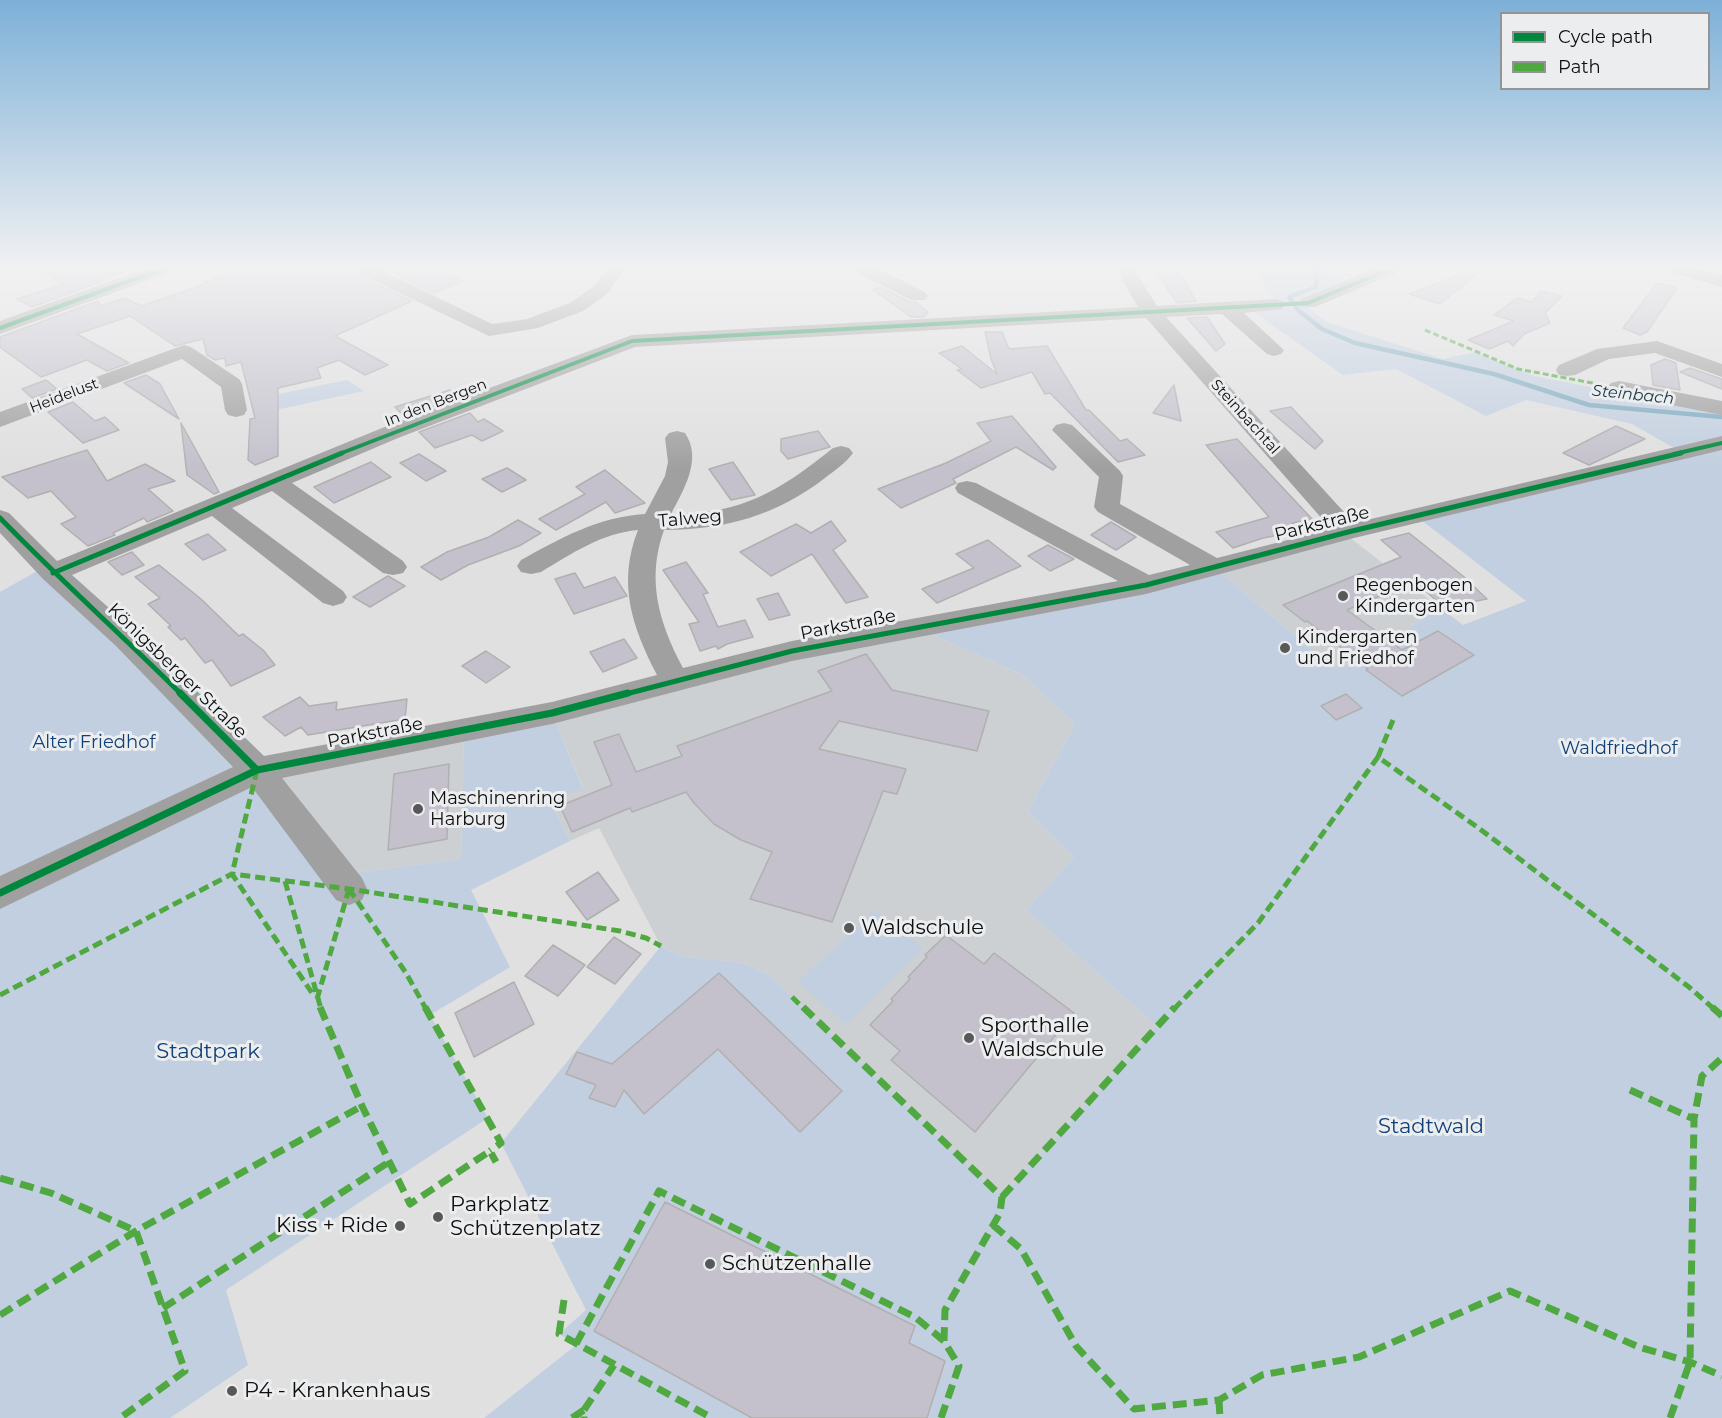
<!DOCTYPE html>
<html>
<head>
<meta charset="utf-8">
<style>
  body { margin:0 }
  #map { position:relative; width:1722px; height:1418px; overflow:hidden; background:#e0e0e1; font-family:Montserrat,sans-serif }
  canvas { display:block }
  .legend { position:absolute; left:1500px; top:12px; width:210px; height:78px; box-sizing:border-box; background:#ecedef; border:2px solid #939495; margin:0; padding:8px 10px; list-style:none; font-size:18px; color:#0d0e0e }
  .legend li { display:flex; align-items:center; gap:12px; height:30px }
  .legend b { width:30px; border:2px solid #939495 }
</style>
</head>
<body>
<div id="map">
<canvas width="1722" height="1418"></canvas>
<ul class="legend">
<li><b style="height:8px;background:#00873e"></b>Cycle path</li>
<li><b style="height:8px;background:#50a841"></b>Path</li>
</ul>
</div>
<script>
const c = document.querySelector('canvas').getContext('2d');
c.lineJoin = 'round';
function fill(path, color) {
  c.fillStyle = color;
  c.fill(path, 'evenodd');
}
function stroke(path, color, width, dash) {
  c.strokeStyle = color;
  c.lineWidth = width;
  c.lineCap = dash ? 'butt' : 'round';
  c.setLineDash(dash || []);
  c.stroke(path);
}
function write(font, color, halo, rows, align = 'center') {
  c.font = font + ' Montserrat,sans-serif';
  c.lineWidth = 6;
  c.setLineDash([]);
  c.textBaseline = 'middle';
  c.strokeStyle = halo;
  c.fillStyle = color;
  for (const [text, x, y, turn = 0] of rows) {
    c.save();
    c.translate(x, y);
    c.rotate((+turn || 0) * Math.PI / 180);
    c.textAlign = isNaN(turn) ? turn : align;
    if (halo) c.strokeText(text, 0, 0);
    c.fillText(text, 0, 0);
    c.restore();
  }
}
fill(new Path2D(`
  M1344 533 1439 607 1354 666 1334 669 1215 568Z
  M915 627 1023 675 1075 724 1028 811 1074 857 1026 910 1157 1026 1002 1197 769 975 744 963 680 956 661 946 599 828 570 841 550 801 583 788 552 713Z
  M464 731 461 859 338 875 257 770Z`), '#ccd0d3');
fill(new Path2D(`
  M1252 269H1324L1347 282 1298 300 1327 322 1443 359 1475 352 1534 376 1722 413V1418H484L576 1345 559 1334 586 1310 501 1143 661 946 680 956 744 963 769 975 1002 1197 1157 1026 1026 910 1074 857 1028 811 1075 724 1023 675 915 627 1215 568 1334 669 1354 666 1439 607 1463 625 1526 601 1416 516 1681 452 1632 424 1526 400 1486 416 1396 369 1343 375 1255 313 1278 303Z
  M347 380 364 391 271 411 269 396Z
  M46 566 338 875 461 859 464 731 552 713 583 789 550 801 570 841 471 890 510 967 430 1015 488 1118 226 1290 248 1365 170 1418H0V592Z
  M874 910 923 948 846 1024 798 982Z`), '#c2cfe0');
stroke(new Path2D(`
  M1317 269 1316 287 1289 297 1299 311 1322 329 1355 343 1494 374 1589 405 1722 417`), '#7ca9bf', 4.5);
const building = new Path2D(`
  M37 269H127V270L92 285 32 307 17 299 63 284Z
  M239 269H353L357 275 412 301 335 336 388 365 365 375 339 360 317 368 321 378 278 388V456L255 465 248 460 250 419 255 418 241 362 226 366 225 358 215 360 207 355 203 339 175 346 130 316 77 334 129 363 107 371 87 360 41 377 0 347V337L98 301 100 306 125 298 141 306 205 284 203 283Z
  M385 269H435L463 281 433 293Z
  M1154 269H1177L1196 301 1177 303Z
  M1475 269 1481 271 1440 304 1409 294Z
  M1657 283 1677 288 1647 332 1640 335 1623 328Z
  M881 287 910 302H916L928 312 924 317H911L873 290Z
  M1541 291 1562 296 1545 313 1550 323 1524 334 1513 346 1508 341 1489 349 1468 340 1514 321 1494 315 1517 298 1532 302Z
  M1207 317 1225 344 1216 351 1187 318Z
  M985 332H1002L1009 349 1047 346 1086 410H1089L1120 441 1127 439 1145 455 1118 462 1050 393 1045 394 1032 372 981 388 957 370 962 369 939 353 962 346 997 374 991 359Z
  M1665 359 1676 363 1680 390 1653 385 1651 365Z
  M1690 368 1722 379V389L1680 372Z
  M146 375 160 384 179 419 124 383Z
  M46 380 57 389 32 398 22 389Z
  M1174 385 1181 421 1153 413Z
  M450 390 456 398 405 417 395 407Z
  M73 402 95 421 105 417 119 430 83 443 48 412Z
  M1291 407 1323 441 1315 449 1270 411Z
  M470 413 478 422 484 419 503 431 482 441 472 435 435 448 419 432Z
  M1012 416 1056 467 1053 470 1016 447 953 479 956 483 901 508 878 489 946 463 991 441 977 423Z
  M181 423 219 492 214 494 187 475Z
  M1616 426 1645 439 1589 465 1563 453Z
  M818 431 830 447 788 459 781 451V439Z
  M1237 439 1312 519 1292 523 1301 531 1263 538 1233 548 1216 532 1269 517 1206 445Z
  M87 450 107 481 145 464 175 481 148 489 173 511 147 522 144 518 113 533 115 535 88 546 61 524 76 517 51 491 28 498 2 477Z
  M419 454 446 471 426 481 400 463Z
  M371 462 391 477 334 503 314 487Z
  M733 462 755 495 731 500 709 469Z
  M507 468 526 480 502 492 482 479Z
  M605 470 645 503 615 513 606 502 556 530 539 519 585 494 576 487Z
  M518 520 541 533 519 546 468 565 441 580 421 567 447 552 489 537Z
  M831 521 846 541 833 550 868 597 846 603 812 554 771 576 740 552 796 524 811 533Z
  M1111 522 1136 537 1116 550 1091 535Z
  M1409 533 1463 576 1487 599 1443 607 1415 581 1347 610 1402 650 1438 631 1474 655 1402 696 1366 670 1368 669 1307 621 1305 622 1283 605 1401 557 1381 540Z
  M208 534 226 550 203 560 185 544Z
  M988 540 1021 566 937 603 922 589 974 568 956 554Z
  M1048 545 1074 559 1050 571 1028 556Z
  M132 552 144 565 122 575 108 562Z
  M686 562 708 593 703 594 718 627 745 620 753 637 727 644 718 649 716 646 700 651 689 624 699 622 663 570Z
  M159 565 201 599 239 636 243 634 263 650 275 665 231 686 212 660 205 663 185 638 181 640 168 627 171 626 148 604 160 598 135 577Z
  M575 573 584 588 615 577 627 596 574 614 555 579Z
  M388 576 405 586 370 607 353 597Z
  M778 593 790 615 769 620 757 599Z
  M624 639 637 658 603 672 590 652Z
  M486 651 510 667 486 683 462 666Z
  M866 654 892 690 989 711 977 751 839 721 819 749 906 769 897 794 883 791 832 922 750 899 772 852 741 840 714 824 694 803 686 792 632 812 630 808 572 832 560 806 612 785 594 742 619 734 636 772 682 756 677 746 832 691 818 671Z
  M1346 694 1362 708 1336 720 1321 706Z
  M300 697 309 706 337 702 336 710 407 699 405 719 308 735 301 727 285 736 263 717Z
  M449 764 447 839 388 850 394 774Z
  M598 872 619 900 587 920 566 892Z
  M946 935 984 964 994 953 1074 1013 975 1132 891 1060 900 1051 870 1025 893 1001 891 999 910 979 908 977 927 957 925 955Z
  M614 937 641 954 615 984 587 967Z
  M553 945 585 965 558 996 525 976Z
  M719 973 842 1091 800 1132 718 1049 644 1114 624 1090 615 1107 589 1098 596 1085 566 1074 577 1052 612 1064Z
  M514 982 534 1024 474 1057 455 1013Z
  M665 1202 915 1326 909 1343 945 1361 927 1418H752L594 1331Z`);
fill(building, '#c4c1cc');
stroke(building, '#b0b0b0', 1.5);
fill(new Path2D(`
  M144 269H171L168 273 0 334V321Z
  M355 269H379L492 324 527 319 570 303 594 286 606 269H624L607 294 583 311 538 328 489 336 358 273Z
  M855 269H879L925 292 928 296 925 300H911L858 273Z
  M1116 269H1134L1157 306 1275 299 1282 301 1285 305 1282 309 1244 313 1284 350 1281 354 1274 356 1267 354 1222 314 1166 317 1354 523 1722 436V450L1354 538 1146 594 792 661 552 724 282 778 362 878 367 889 362 900 349 905 336 900 252 787 0 909V876L233 767 116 646 43 579 0 533V510L9 513 57 561 382 428 632 335 1138 307ZM1146 318 1331 529 1217 558 1120 504 1123 476 1120 471 1072 425 1064 423 1056 425 1052 430 1099 477 1094 507 1098 512 1190 565 1149 575 976 483 967 481 958 483 955 488 958 493 1118 581 792 641 683 668C659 623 646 580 664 530 725 530 777 515 825 478 835 470 846 463 853 453L849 448 841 446 833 448C778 492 742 514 671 514 683 491 703 459 685 433L677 431 669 433 665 438 668 462 665 476 645 514C598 517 561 538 521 560L517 566 521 572 531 574 541 572C571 554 602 533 638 530 617 583 632 627 657 675L552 702 264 756 136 632 72 575 212 516 323 603 333 606 343 603 347 597 343 591 232 508 272 491 383 573 393 575 403 573 407 567 403 561 292 483 398 438 635 347Z
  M1373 269H1399L1396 273 1315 307H1301L1298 303 1301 299Z
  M1671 269H1702L1722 275V287L1674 273Z
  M1657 341 1722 364V377L1655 353 1609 359 1575 375 1567 376 1559 375 1556 370 1559 365 1597 349Z
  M184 345 191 347 239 379 242 384 247 410 244 415 236 417 228 415 225 410 221 387 182 359 0 427V412Z
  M1619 381 1722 401V415L1611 393 1608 388 1611 383Z`), '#a1a0a0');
stroke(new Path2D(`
  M1425 330 1518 369 1619 388`), '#50a841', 3, [6, 3]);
stroke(new Path2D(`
  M1393 720 1378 757 1480 829 1689 987 1714 1009
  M257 770 232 874 312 993
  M285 881 321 1009
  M349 889 406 973 426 1009
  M0 995 232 874 349 889 620 931 646 938 661 946
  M792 997 804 1009
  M317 999 349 889
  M1174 1009 1258 923 1378 757`), '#50a841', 5, [10, 5]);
stroke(new Path2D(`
  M320 1007 362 1106 410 1204 490 1151 496 1162
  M425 1007 501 1143 490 1151
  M803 1007 1002 1197 1000 1213 945 1310 944 1341 959 1366 941 1418
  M1712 1007 1722 1016
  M1630 1090 1694 1119
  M0 1178 51 1193 136 1231 185 1371 120 1418
  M1002 1197 1175 1007
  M993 1225 1021 1249 1076 1346 1134 1409 1219 1400 1262 1375 1359 1357 1510 1291 1639 1347 1690 1362 1722 1376
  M564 1300 559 1334 712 1418
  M163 1308 389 1162
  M0 1315 136 1231 362 1106
  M576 1344 659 1191 915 1317 944 1341
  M1219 1400 1220 1418
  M584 1410 614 1365
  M572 1418 584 1410V1418
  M1670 1418 1690 1362 1694 1119 1702 1076 1722 1058`), '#50a841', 7, [14, 7]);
stroke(new Path2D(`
  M0 328 162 269
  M339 454 632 341 1308 303 1390 269
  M1674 454 1722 443`), '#00873e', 4);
stroke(new Path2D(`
  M0 518C59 579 122 635 182 695
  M53 573 342 453
  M622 695 792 651 1146 585 1348 532 1681 453`), '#00873e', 5);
stroke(new Path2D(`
  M180 693 257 770
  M0 893 257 770 552 713 628 693`), '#00873e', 7);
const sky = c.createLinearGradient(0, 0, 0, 468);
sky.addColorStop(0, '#7db0d8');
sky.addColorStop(0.57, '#f1f1f2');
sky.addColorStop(1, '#f1f1f200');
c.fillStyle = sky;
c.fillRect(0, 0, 1722, 468);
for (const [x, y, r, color] of [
  [1343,596,6,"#575858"],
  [1285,648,6,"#575858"],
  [418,809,6,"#575858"],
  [849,928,6,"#575858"],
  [969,1038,6,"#575858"],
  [438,1217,6,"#575858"],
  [400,1226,6,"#575858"],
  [710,1264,6,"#575858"],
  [232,1391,6,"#575858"]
]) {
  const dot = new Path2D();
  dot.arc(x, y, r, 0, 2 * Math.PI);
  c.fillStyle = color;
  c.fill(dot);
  stroke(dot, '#ecedef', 2);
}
write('15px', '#0d0e0e', '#ecedef', [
  ["Heidelust",64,396,-21],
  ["In den Bergen",436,403,-21],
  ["Steinbachtal",1245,417,48]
]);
write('italic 16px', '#173644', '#ecedef', [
  ["Steinbach",1633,395,6]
]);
write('18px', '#0d0e0e', '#ecedef', [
  ["Talweg",690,519,-5],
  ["Parkstraße",1322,524,-14],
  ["Parkstraße",848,625,-11],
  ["Königsberger Straße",177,671,44],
  ["Parkstraße",375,733,-11]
]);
write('18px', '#0d0e0e', '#ecedef', [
  ["Regenbogen",1355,586],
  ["Kindergarten",1355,607],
  ["Kindergarten",1297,638],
  ["und Friedhof",1297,659],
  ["Maschinenring",430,799],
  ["Harburg",430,820]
], 'left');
write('18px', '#10407a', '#ecedef', [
  ["Alter Friedhof",94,743],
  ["Waldfriedhof",1619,749]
]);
write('21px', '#0d0e0e', '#ecedef', [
  ["Waldschule",861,928],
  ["Sporthalle",981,1026],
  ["Waldschule",981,1050],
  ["Parkplatz",450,1205],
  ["Schützenplatz",450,1229],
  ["Kiss + Ride",388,1226,"right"],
  ["Schützenhalle",722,1264],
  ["P4 - Krankenhaus",244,1391]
], 'left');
write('21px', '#10407a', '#ecedef', [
  ["Stadtpark",208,1052],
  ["Stadtwald",1431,1127]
]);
</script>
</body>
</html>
